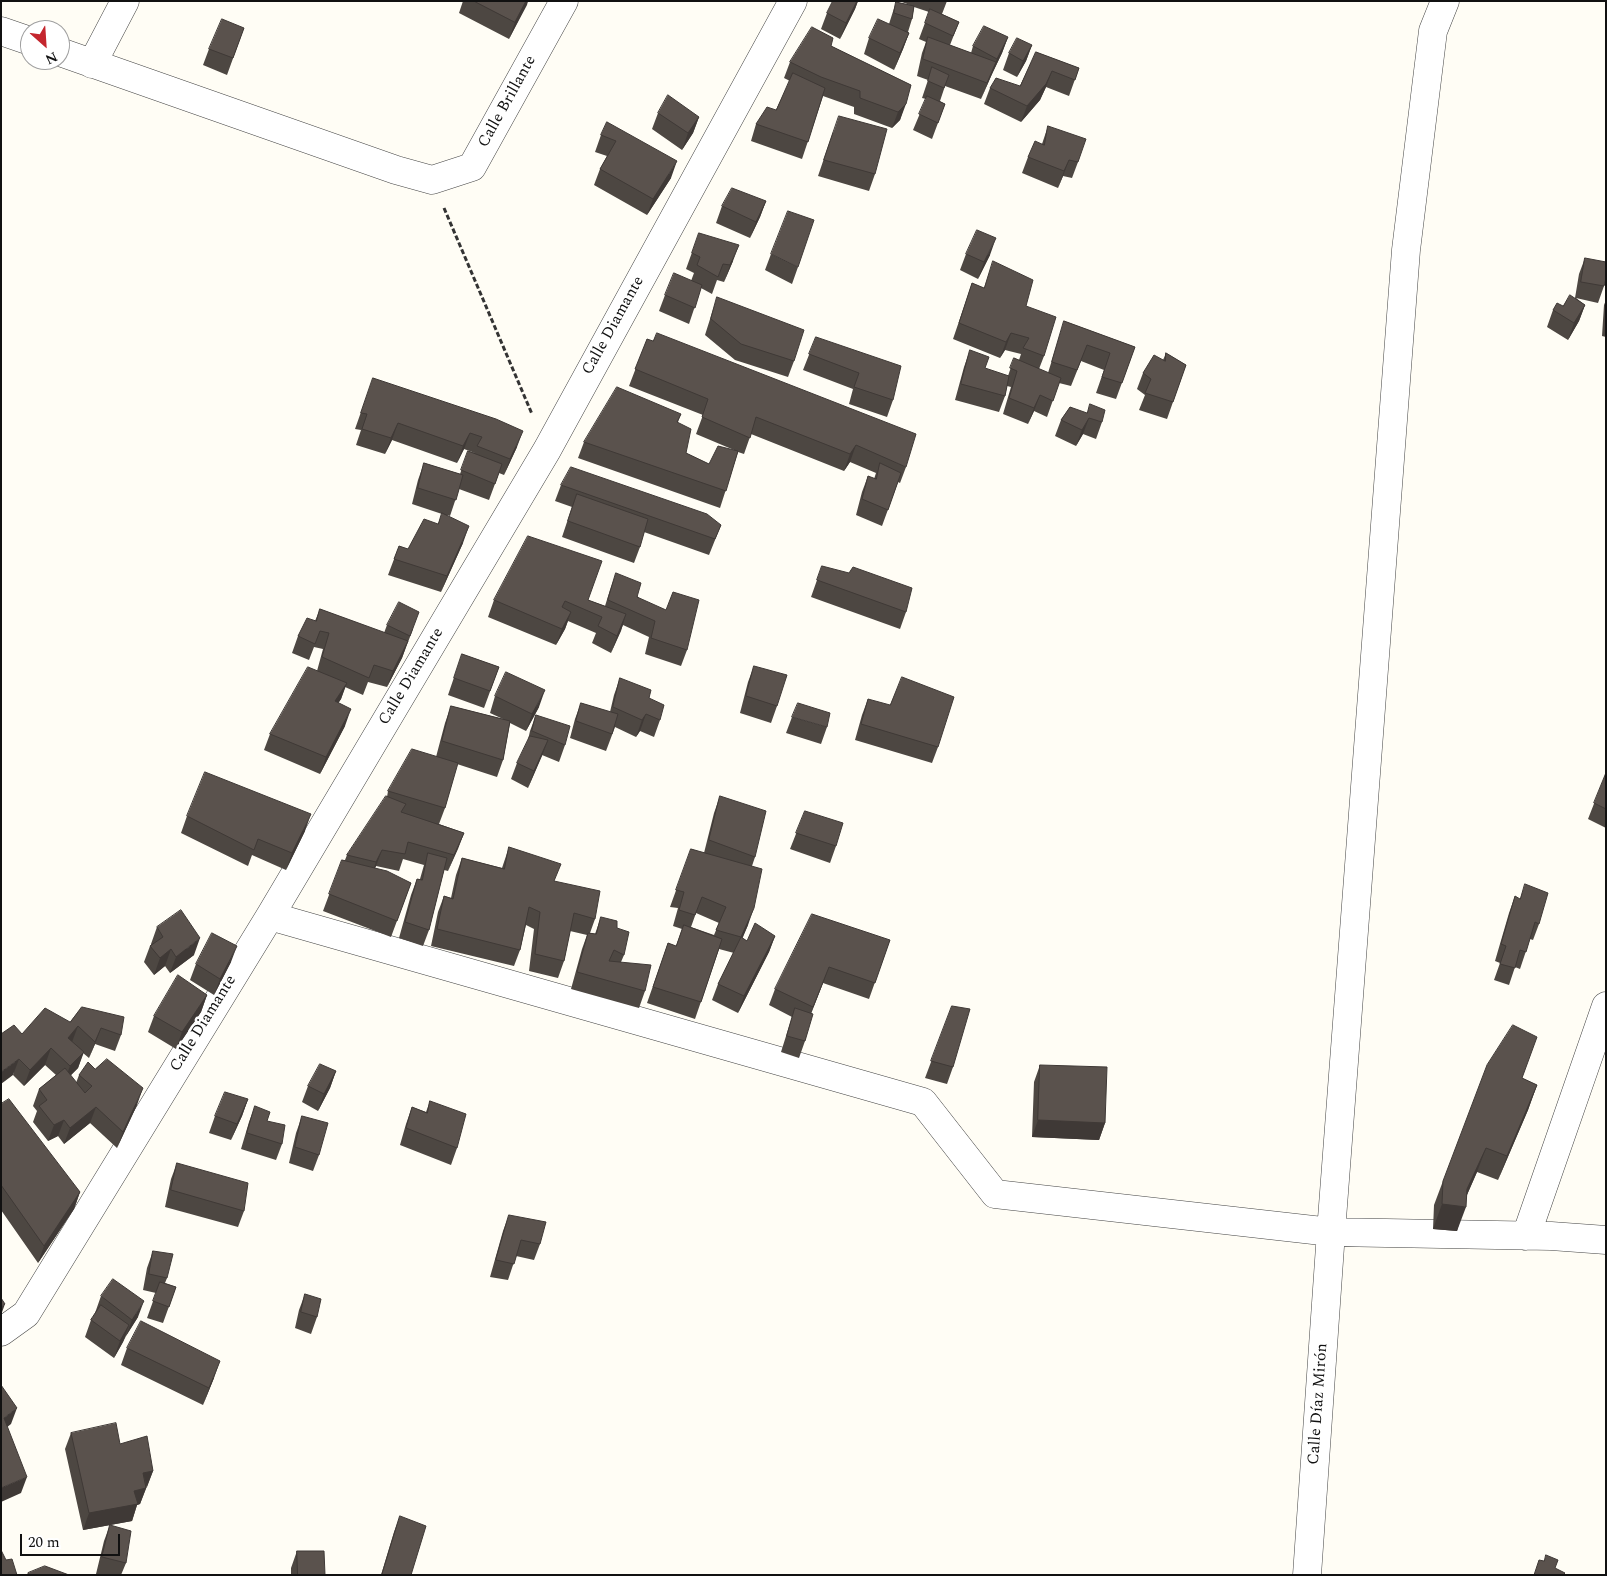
<!DOCTYPE html>
<html>
<head>
<meta charset="utf-8">
<style>
  body { margin:0 }
  #map { position:relative; width:1607px; height:1576px; overflow:hidden; background:#fffdf5; font-family:Spectral,serif }
  canvas { display:block }
  .frame { position:absolute; inset:0; border:2px solid #111; pointer-events:none }
  .north { position:absolute; left:20px; top:20px; width:50px; height:50px; box-sizing:border-box; background:#fff; border:1px solid #a0a0a0; border-radius:50%; rotate:154deg; font-size:14px; font-weight:700; line-height:20px; text-align:center; color:#111 }
  .north::after { content:''; display:block; margin:auto; width:18px; height:22px; background:#c4262e; clip-path:polygon(50% 0,100% 100%,50% 72%,0 100%) }
  .scale { position:absolute; left:20px; top:1534px; width:100px; height:22px; box-sizing:border-box; border:2px solid #111; border-top:0; padding-left:6px; font-size:15px; line-height:18px; white-space:nowrap; color:#111; -webkit-text-stroke:4px #fff; paint-order:stroke }
</style>
</head>
<body>
<div id="map">
<canvas width="1607" height="1576"></canvas>
<div class="frame"></div>
<div class="north">N</div>
<div class="scale">20 m</div>
</div>
<script>
const c = document.querySelector('canvas').getContext('2d');
c.lineJoin = 'round';
function stroke(path, color, width, dash) {
  c.strokeStyle = color;
  c.lineWidth = width;
  c.lineCap = dash ? 'butt' : 'round';
  c.setLineDash(dash || []);
  c.stroke(path);
}
function fill(path, color) {
  c.fillStyle = color;
  c.fill(path, 'evenodd');
}
function write(font, color, halo, rows, align = 'center') {
  c.font = font + ' Spectral,serif';
  c.lineWidth = 5;
  c.setLineDash([]);
  c.textBaseline = 'middle';
  c.strokeStyle = halo;
  c.fillStyle = color;
  for (const [text, x, y, turn = 0] of rows) {
    c.save();
    c.translate(x, y);
    c.rotate((+turn || 0) * Math.PI / 180);
    c.textAlign = isNaN(turn) ? turn : align;
    if (halo) c.strokeText(text, 0, 0);
    c.fillText(text, 0, 0);
    c.restore();
  }
}
const minor = new Path2D(`
  M1 31 30 41
  M60 52 396 170 432 180 472 167 564 1
  M92 64 125 1
  M270 916 923 1102 995 1194 1331 1232 1551 1236 1606 1240
  M1526 1236 1606 1006
  M1 1332 26 1314 270 916 547 450 793 1
  M1307 1575 1331 1232 1406 250 1433 31 1445 1`);
stroke(minor, '#444', 29);
stroke(new Path2D(`
  M444 208 532 414`), '#333', 3, [5, 2.5]);
stroke(minor, '#fff', 28);
fill(new Path2D(`
  M463 1H528L509 39 459 13Z
  M833 1H858L855 9 840 39 821 29 827 13Z
  M899 1H947L942 14 959 22 950 45 971 53 973 46 1008 37 1002 53 992 74 981 99 945 86 940 101 945 104 932 139 913 130 926 99 922 98 928 80 917 76 922 53 926 42 919 39 929 12 914 7 912 19 908 32 909 33 903 49 894 70 864 54 869 38 889 24 896 2 910 5Z
  M244 28 227 75 203 65 209 49Z
  M1032 45 1026 61 1017 77 1003 70 1009 53Z
  M831 46 911 85 900 120 892 128 854 114V107L823 96 802 159 751 141 756 124 776 110 790 81 784 78 790 62Z
  M1036 52 1079 68 1069 96 1046 87 1040 100 1021 122 984 104 990 88 1020 86Z
  M658 113 699 117 693 133 682 150 652 129Z
  M607 122 671 178 647 215 594 185 600 169 607 156 595 152 601 135Z
  M1048 126 1078 162 1072 178 1063 176 1058 188 1022 173 1028 157 1042 144Z
  M833 132 875 174 869 191 818 176Z
  M766 201 760 217 750 238 716 223 722 206Z
  M699 233 733 261 724 282 717 280 712 294 701 288 689 324 659 311 665 295 691 281 694 273 686 269Z
  M771 254 798 267 792 284 765 270Z
  M966 254 990 255 978 279 960 270Z
  M1585 258 1604 286 1598 303 1576 298 1585 305 1579 321 1568 340 1547 327 1553 310 1563 306 1575 298 1579 274Z
  M972 283 1026 306 1044 356 1039 369 1048 373 1059 337 1064 321 1135 347 1116 399 1096 393 1104 370 1081 361 1071 386 1059 383 1047 417 1034 411 1028 424 1003 414 1011 387 1007 386 1005 396 999 412 955 400 964 367 970 350 985 369 1008 376 1014 358 1019 360 1021 354 1005 350 1000 358 953 339Z
  M717 297 794 361 788 377 735 360 705 335Z
  M1606 300V337L1602 336 1604 305Z
  M816 337 893 400 887 417 849 404 853 389 803 370Z
  M647 339 906 467 900 483 898 482 882 526 856 515 862 492 868 476 874 479 876 473 850 462 844 471 751 434 744 454 738 452 720 508 578 458 584 442 681 414 678 422 686 453 709 464 734 450 696 434 703 415 629 386Z
  M1166 353 1186 365 1167 419 1139 410 1145 395 1137 389 1143 373 1163 360Z
  M373 378 517 447 504 475 499 473 489 500 459 489 450 516 447 515 463 543 441 592 388 575 399 546 408 549 438 524 442 514 412 504 418 480 424 463 460 474 468 451 475 453 464 449 457 463 392 440 385 454 356 445 361 430 355 429Z
  M1070 407 1102 422 1096 439 1083 434 1076 446 1055 436 1061 420Z
  M561 485 721 525 709 555 644 532 640 547 634 563 562 537 572 507 555 501Z
  M822 566 906 612 900 629 811 597Z
  M616 573 687 650 681 666 645 654 649 637 623 625 611 653 592 643 596 633 568 621 565 629 556 645 488 617 494 600H588L605 606 610 590Z
  M320 609 384 633 387 625 413 629 402 658 387 687 368 682 363 695 345 687 341 699 338 703 345 726 320 774 264 750 270 734 317 671 323 649 314 647 309 660 292 653 298 636 315 621Z
  M462 654 499 667 484 708 448 695Z
  M754 666 777 706 771 723 740 713 748 682Z
  M620 678 649 698 660 720 654 737 640 731 636 737 615 727 606 751 570 738 575 719 581 703 610 712 614 695Z
  M495 696 539 707 526 731 510 723 503 760 497 777 457 764 445 808 439 824 464 833 448 871 444 870 429 930 423 946 399 938 411 895 417 879H420L424 865 403 859 399 871 376 866 375 868 411 883 391 937 323 911 342 860H345L347 855 387 797 388 791 436 757 445 723 451 706 503 719 490 713Z
  M868 699 938 747 932 763 855 740 862 715Z
  M536 715 565 745 559 762 542 755 528 788 511 779 517 763 528 740 530 731Z
  M792 717 827 727 821 744 786 733Z
  M1606 773V828L1588 819Z
  M720 796 755 857 752 866 748 925 742 938 747 941 775 936 769 952 738 1013 712 1000 718 984 734 953 719 949 695 1019 647 1003 668 943 676 946 682 929 673 926 678 908 670 907 691 849 704 853 714 813ZM696 913 719 923 714 935 691 927Z
  M805 811 836 846 830 863 790 849Z
  M187 816 305 831 286 870 252 855 248 866 181 833Z
  M509 847 554 881 595 919 590 933 595 934 601 917 617 928 624 955 621 962 645 991 639 1008 571 989 582 949 587 935 570 931 564 961 558 978 529 971 534 929 526 925 520 950 514 966 431 946 438 912 444 896 451 898 456 875 462 858 502 868Z
  M1515 896 1539 924 1533 940 1530 939 1520 969 1515 967 1509 985 1494 980 1500 963 1495 961 1509 913Z
  M157 927 194 955 170 973 165 966 154 975 144 962 150 946 151 945V944Z
  M890 940 869 999 823 983 811 1014 805 1041 799 1058 781 1052 792 1017 769 1005 775 989Z
  M231 962 214 995 190 980 196 964Z
  M207 995 201 1012 176 1049 148 1032 154 1016Z
  M952 1006 953 1067 947 1084 925 1078Z
  M82 1007 121 1035 115 1051 95 1044 89 1058 83 1053 78 1068 70 1076 76 1083 79 1075 95 1069 137 1105 117 1148 90 1123 64 1144 58 1136 48 1141 33 1122 37 1111 33 1106 39 1089 56 1075 45 1065 24 1086 13 1075 22 1034 70 1022Z
  M1040 1065 1105 1123 1099 1140 1032 1137 1034 1082Z
  M336 1071 330 1088 318 1111 302 1102 308 1086Z
  M1522 1078 1537 1085 1528 1110 1498 1180 1477 1172 1467 1195 1457 1231 1433 1229 1434 1205 1443 1181Z
  M248 1099 242 1116 231 1140 209 1133 215 1116Z
  M430 1101 457 1148 451 1165 400 1145 406 1124 412 1107 426 1112Z
  M1 1104 80 1192 74 1209 38 1263 1 1210Z
  M255 1106 267 1121 282 1144 276 1160 241 1149 249 1122Z
  M302 1116 319 1155 313 1171 289 1163 296 1133Z
  M177 1163 244 1211 238 1227 165 1207 171 1179Z
  M509 1215 540 1244 534 1260 516 1256 508 1280 490 1277 503 1231Z
  M153 1251 167 1278 165 1283 176 1287 163 1323 147 1318 156 1293 143 1290 147 1268Z
  M305 1294 317 1317 311 1334 295 1328 299 1310Z
  M101 1296 138 1317 126 1336 123 1342 114 1358 85 1337 91 1320 95 1313Z
  M127 1348 214 1378 203 1405 121 1365Z
  M71 1433 120 1444 153 1471 140 1504 137 1505 132 1521 110 1525 126 1563 121 1575H101L96 1574 104 1541 110 1525 83 1530 65 1449Z
  M400 1516 411 1575H381L394 1532Z
  M297 1551 325 1575H291V1568Z`), '#4d4742');
fill(new Path2D(`
  M526 1H528L527 5 509 39 515 22Z
  M857 1H858L855 9 840 39 846 23Z
  M909 33 903 49 894 70 900 53Z
  M1008 37 1002 53 992 74 981 99 997 59Z
  M1032 45 1026 61 1017 77 1023 61Z
  M1052 71 1046 87 1040 100 1021 122 1027 106Z
  M906 104 900 120 892 128 898 112Z
  M699 117 693 133 682 150 688 133Z
  M1069 160 1063 176 1058 188 1064 171Z
  M677 161 671 178 647 215 653 199Z
  M766 201 760 217 750 238 756 222Z
  M996 238 990 255 978 279 984 262Z
  M739 245 733 261 724 282 730 265Z
  M1585 305 1579 321 1568 340 1574 323Z
  M1011 333 1005 350 1000 358 1006 342Z
  M1040 395 1034 411 1028 424 1034 408Z
  M1089 418 1083 434 1076 446 1082 430Z
  M398 423 392 440 385 454 391 438Z
  M523 431 517 447 504 475 510 459Z
  M470 433 464 449 457 463 463 446Z
  M856 445 850 462 844 471 850 454Z
  M469 526 463 543 441 592 447 576Z
  M571 612 565 629 556 645 562 629Z
  M626 614 621 631 611 653 617 636Z
  M408 641 402 658 387 687 393 671Z
  M347 683 341 699 329 718 335 701Z
  M545 690 539 707 526 731 532 714Z
  M351 709 345 726 320 774 326 757Z
  M646 714 640 731 636 737 642 720Z
  M548 740 542 756 528 788 534 771Z
  M311 814 305 831 286 870 292 853Z
  M464 833 458 849 448 871 454 855Z
  M382 850 376 866 370 879 376 862Z
  M754 908 748 925 736 954 741 937Z
  M775 936 769 952 738 1013 744 996Z
  M200 938 194 955 170 973 176 957Z
  M237 946 231 962 214 995 220 979Z
  M171 949 165 966 154 975 160 958Z
  M829 967 823 983 807 1023 813 1007Z
  M207 995 201 1012 176 1049 182 1032Z
  M78 1026 72 1042 68 1038Z
  M101 1028 95 1044 89 1058 95 1042Z
  M51 1048 45 1065 24 1086 30 1070Z
  M84 1052 78 1068 64 1082 70 1066Z
  M19 1059 13 1075 1 1084V1072Z
  M336 1071 330 1088 318 1111 324 1094Z
  M1537 1085 1528 1110 1498 1180 1507 1156Z
  M143 1088 137 1105 117 1148 123 1132Z
  M248 1099 242 1116 231 1140 237 1124Z
  M96 1107 90 1123 64 1144 70 1128Z
  M64 1120 58 1136 48 1141 54 1125Z
  M1038 1120 1105 1123 1099 1140 1032 1137Z
  M1486 1148 1477 1172 1462 1206 1466 1207 1457 1231 1433 1229 1442 1204 1467 1189Z
  M80 1192 74 1209 38 1263 44 1246Z
  M144 1301 138 1317 126 1336 132 1320Z
  M5 1304 1 1315V1307Z
  M129 1325 123 1342 114 1358 120 1341Z
  M220 1361 214 1378 203 1405 209 1388Z
  M17 1408 11 1424 1 1432 4 1418Z
  M153 1471 147 1487 143 1473Z
  M27 1477 21 1493 1 1502V1488Z
  M146 1488 140 1504 137 1505 132 1521 83 1530 89 1513 134 1491Z`), '#3f3936');
const building = new Path2D(`
  M474 1H526L515 22Z
  M833 1H857L846 23 827 13Z
  M896 2 914 6 912 19 894 13Z
  M930 9 959 22 953 36 925 23Z
  M222 19 244 28 233 58 209 49Z
  M878 19 909 33 900 53 869 38Z
  M984 26 1008 37 997 59 973 46Z
  M812 27 833 38 831 46 911 85 906 104 898 112 860 98V91L821 77 790 62Z
  M928 37 996 62 987 83 923 59Z
  M1017 38 1032 45 1023 61 1009 53Z
  M1036 52 1079 68 1075 80 1052 71 1046 84 1027 106 990 88 996 78 1020 86Z
  M932 67 949 75 944 88 928 81Z
  M793 73 825 88 808 142 756 124 767 107 776 110Z
  M668 95 699 117 688 133 658 113Z
  M927 96 945 104 938 123 919 114Z
  M839 116 887 129 875 174 824 160Z
  M607 122 677 161 653 199 600 169 616 141 601 135Z
  M1048 126 1086 139 1078 162 1069 160 1064 171 1028 157 1035 141 1044 145Z
  M732 188 766 201 756 222 722 206Z
  M788 211 814 220 798 267 771 254Z
  M977 230 996 238 984 262 966 254Z
  M699 233 739 245 730 265 723 264 718 277 697 265 700 257 692 253Z
  M1585 258 1606 262V279L1604 286 1581 282Z
  M993 261 1033 280 1026 306 1056 317 1044 356 1023 348 1029 338 1011 333 1006 342 959 323 972 283 984 288Z
  M674 273 702 285 695 308 665 295Z
  M1570 295 1585 305 1574 323 1553 310 1557 303 1563 306Z
  M717 297 804 330 794 361 741 344 711 319Z
  M1064 321 1135 347 1122 383 1102 377 1110 353 1087 345 1077 370 1052 362Z
  M657 333 916 434 906 467 856 445 850 454 756 417 750 438 702 417 708 399 635 369 647 339 653 341Z
  M816 337 901 366 893 400 854 387 859 373 809 354Z
  M970 350 989 357 985 368 1009 376 1005 396 961 384Z
  M1166 353 1186 365 1173 402 1145 393 1151 379 1143 373 1154 355 1165 361Z
  M1014 358 1061 378 1053 401 1040 395 1034 408 1009 398 1017 371 1010 368Z
  M373 378 496 419 523 431 510 459 477 446 482 437 470 433 463 446 398 423 391 438 362 429 367 414 361 413Z
  M617 387 681 414 677 422 691 429 686 453 709 464 718 446 738 451 726 491 584 442Z
  M1090 404 1105 410 1102 422 1089 418 1082 430 1061 420 1070 407 1087 413Z
  M468 451 502 464 495 484 461 470Z
  M424 463 463 475 456 500 418 488Z
  M880 463 901 473 888 510 862 499 868 476 876 479Z
  M571 467 707 514 721 525 715 539 561 485Z
  M577 494 648 519 640 547 568 521Z
  M442 513 469 526 447 576 394 559 399 546 408 549 424 519 438 524Z
  M528 536 602 561 588 600 626 614 617 636 598 626 602 617 565 601 562 607 571 612 562 629 494 600Z
  M822 566 849 573 853 567 912 588 906 612 817 580Z
  M616 573 641 583 637 597 666 610 673 592 699 600 687 650 651 638 655 621 608 600Z
  M399 602 419 612 410 636 387 625Z
  M320 609 408 641 393 671 374 665 369 678 322 657 329 633 320 631 315 644 298 636 307 618 316 621Z
  M462 654 499 667 490 691 454 678Z
  M754 666 787 675 777 706 746 696Z
  M308 667 347 683 335 701 351 709 326 757 270 734Z
  M506 672 545 690 532 714 495 696Z
  M902 677 954 697 938 747 861 724 868 699 890 705Z
  M620 678 651 690 649 698 664 705 660 720 646 714 642 720 613 707Z
  M581 703 618 714 612 734 576 721Z
  M798 703 830 713 827 727 792 717Z
  M451 706 510 721 503 760 442 741Z
  M536 715 570 726 565 745 532 731Z
  M530 736 548 740 534 771 517 763Z
  M412 749 458 763 445 808 388 791Z
  M205 772 311 814 292 853 258 839 254 850 187 816Z
  M1606 773V809L1594 803Z
  M386 796 406 804 401 812 464 833 454 855 408 842 405 854 382 850 376 862 347 855Z
  M720 796 766 811 755 857 709 840Z
  M805 811 843 823 836 846 796 833Z
  M509 847 561 864 554 881 600 891 595 919 574 913 564 961 535 954 540 912 529 907 520 950 437 929 444 896 453 899 462 858 504 869Z
  M691 849 762 869 754 908 741 937 747 941 755 923 775 936 744 996 718 984 741 937 716 930 726 907 702 897 695 915 679 910 684 892 676 890Z
  M428 853 447 858 429 930 405 922 417 879 422 880Z
  M342 860 387 871 411 883 397 921 329 894Z
  M1525 884 1548 893 1539 924 1535 922 1526 952 1520 950 1515 968 1500 964 1506 946 1501 944 1515 896 1520 899Z
  M181 910 200 938 176 957 171 949 160 958 150 946 163 937 157 927Z
  M812 914 890 940 875 983 829 967 813 1007 775 989Z
  M601 917 617 921V928L629 932 624 955 614 950 609 961 651 965 645 991 577 972 588 933 596 934Z
  M684 925 722 939 701 1002 653 987 668 943 676 946Z
  M212 933 237 946 220 979 196 964Z
  M178 975 207 995 182 1032 154 1016Z
  M952 1006 970 1009 953 1067 931 1061Z
  M82 1007 124 1017 121 1035 101 1028 95 1042 78 1026 68 1038 84 1052 70 1066 51 1048 30 1070 19 1059 1 1072V1034L14 1025 22 1034 45 1008 70 1022Z
  M795 1008 813 1014 805 1041 787 1036Z
  M1513 1025 1537 1037 1522 1078 1537 1085 1507 1156 1486 1148 1467 1189 1466 1207 1442 1204 1443 1181 1487 1065Z
  M107 1059 143 1088 123 1132 96 1107 70 1128 64 1120 54 1125 39 1106 47 1100 39 1089 65 1068 85 1093 92 1086 79 1075 88 1062 95 1069Z
  M320 1064 336 1071 324 1094 308 1086Z
  M1040 1065 1107 1067 1105 1123 1038 1120Z
  M225 1092 248 1099 237 1124 215 1116Z
  M9 1099 80 1192 44 1246 1 1185V1104Z
  M430 1101 466 1114 457 1148 406 1128 412 1107 427 1113Z
  M255 1106 270 1112 267 1121 285 1125 282 1144 247 1133Z
  M302 1116 328 1123 319 1155 295 1147Z
  M177 1163 248 1183 244 1211 171 1190Z
  M509 1215 546 1222 540 1244 521 1240 514 1264 496 1260Z
  M153 1251 173 1254 167 1278 149 1274Z
  M113 1279 144 1301 132 1320 101 1296Z
  M160 1282 176 1287 169 1307 153 1301Z
  M305 1294 321 1299 317 1317 301 1312Z
  M1 1298 5 1304 1 1307Z
  M101 1305 129 1325 120 1341 91 1320Z
  M141 1321 220 1361 209 1388 127 1348Z
  M1 1385 17 1408 4 1418 27 1477 1 1488Z
  M116 1423 120 1444 147 1436 153 1471 143 1473 146 1488 134 1491 138 1504 89 1513 71 1433Z
  M400 1516 426 1526 411 1575H382Z
  M110 1525 131 1531 126 1563 102 1557Z
  M1 1550 6 1560 12 1559 17 1575H1Z
  M297 1551H324L325 1575H298Z
  M1546 1555 1558 1560 1555 1568 1565 1573 1563 1575H1534L1539 1560 1544 1561Z
  M45 1566 69 1575H28V1573Z`);
fill(building, '#5a524d');
stroke(building, '#3f3936', 1);
write('16px', '#111', '#fff', [
  ["Calle Brillante",508,102,-61],
  ["Calle Diamante",614,326,-61],
  ["Calle Diamante",412,677,-59],
  ["Calle Diamante",204,1024,-58],
  ["Calle Díaz Mirón",1319,1404,-86]
]);
</script>
</body>
</html>
